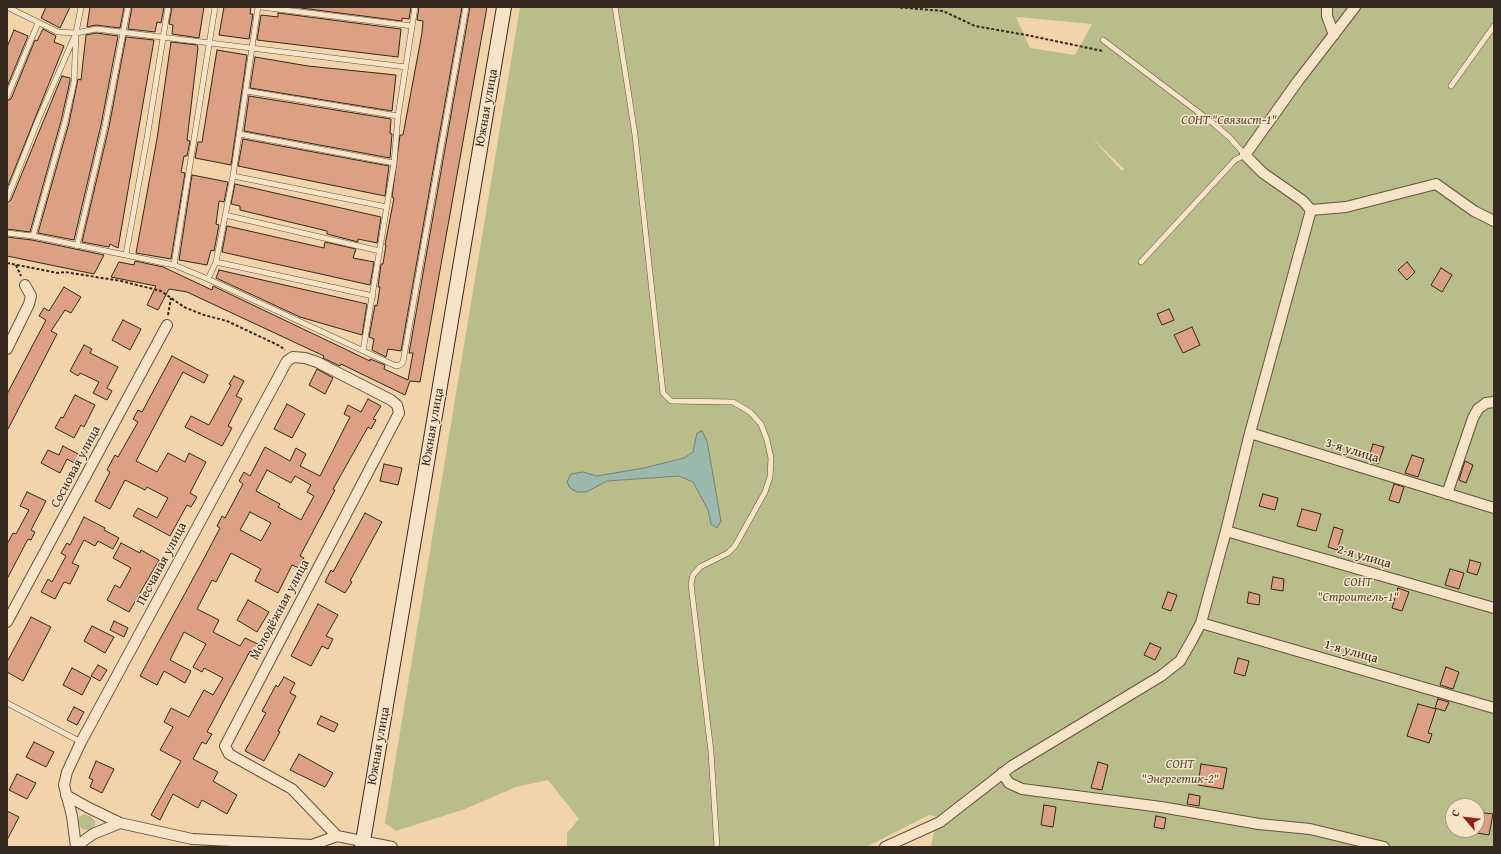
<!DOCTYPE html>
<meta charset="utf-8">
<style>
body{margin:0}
#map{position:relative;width:1501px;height:854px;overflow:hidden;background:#f2d4aa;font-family:"Gentium Book Plus",serif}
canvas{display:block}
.frame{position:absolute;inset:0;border:8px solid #33271e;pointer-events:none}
.north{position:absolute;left:1445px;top:798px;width:40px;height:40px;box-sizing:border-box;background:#f7e3c8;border:1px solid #a99884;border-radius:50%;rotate:298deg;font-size:11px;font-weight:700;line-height:16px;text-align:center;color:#33271e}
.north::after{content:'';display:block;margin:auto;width:14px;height:18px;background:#8f2418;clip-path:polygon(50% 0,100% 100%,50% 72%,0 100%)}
</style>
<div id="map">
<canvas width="1501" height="854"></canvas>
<div class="frame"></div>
<div class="north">С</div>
</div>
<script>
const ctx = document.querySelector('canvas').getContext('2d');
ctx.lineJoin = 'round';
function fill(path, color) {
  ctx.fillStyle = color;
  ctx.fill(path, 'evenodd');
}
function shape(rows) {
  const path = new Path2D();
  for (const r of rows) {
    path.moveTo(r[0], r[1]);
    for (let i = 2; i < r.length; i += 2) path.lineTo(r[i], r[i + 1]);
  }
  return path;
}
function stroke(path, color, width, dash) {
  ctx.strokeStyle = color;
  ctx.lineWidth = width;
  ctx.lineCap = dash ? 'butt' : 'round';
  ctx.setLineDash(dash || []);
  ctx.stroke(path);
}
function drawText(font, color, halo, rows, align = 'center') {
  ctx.font = font + ' "Gentium Book Plus",serif';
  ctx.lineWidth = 3;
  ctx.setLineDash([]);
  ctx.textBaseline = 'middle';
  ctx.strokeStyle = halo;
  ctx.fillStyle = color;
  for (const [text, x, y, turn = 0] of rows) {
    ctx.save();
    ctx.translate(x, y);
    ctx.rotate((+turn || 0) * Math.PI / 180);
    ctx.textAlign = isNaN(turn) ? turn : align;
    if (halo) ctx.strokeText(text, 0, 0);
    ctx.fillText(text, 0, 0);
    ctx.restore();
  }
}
fill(shape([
 [520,7,1494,7,1494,847,931,847,937,817,929,815,866,847,567,847,567,833,579,819,548,780,516,787,465,809,396,831,385,823],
 [1016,17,1017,17,1092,24,1075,55,1030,48],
 [1091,137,1124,169,1122,171],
 [702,431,707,441,721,521,711,524,708,510,693,482,679,476,607,481,586,492,567,482,571,474,583,472,597,476,644,468,684,458,693,452,697,433],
 [1453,806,1477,806,1477,830,1453,830],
 [84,814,90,816,95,821,95,826,91,831,82,829,78,823,79,817]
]), '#b8bd8a');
const water = shape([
 [702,431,707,441,721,521,717,528,711,524,708,510,693,482,679,476,607,481,586,492,577,492,570,488,567,482,571,474,583,472,597,476,644,468,684,458,693,452,697,433,702,431]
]);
fill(water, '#9bb8ac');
stroke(water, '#717e73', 1);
const building = shape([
 [46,7,70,7,60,28,41,18,46,7],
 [90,7,124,7,120,28,96,25,87,27,90,7],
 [132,7,164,7,161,23,157,22,155,32,128,29,132,7],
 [172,7,204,7,199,38,172,34,173,25,169,24,172,7],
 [224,7,251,7,250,14,253,14,249,39,219,35,224,7],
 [293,7,411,7,409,19,402,18,402,21,293,7],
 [419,7,462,7,401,351,388,349,386,357,372,350,374,339,369,337,375,305,377,306,380,287,378,287,381,264,383,264,386,245,385,245,394,198,392,197,400,135,403,135,422,33,423,21,417,20,419,7],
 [470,7,487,7,420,382,410,381,405,395,341,364,340,366,323,358,324,356,187,292,169,289,158,310,147,305,156,286,111,277,119,262,134,265,135,261,163,267,212,290,213,286,370,361,370,359,385,365,384,369,408,380,413,353,409,353,470,7],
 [278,13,401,29,398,57,257,40,261,15,278,17,278,13],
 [43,29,56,36,54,42,64,46,7,188,7,101,11,99,35,40,37,41,43,29],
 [14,30,28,36,7,87,7,47,14,30],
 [96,33,118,36,101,125,74,240,38,233,69,123,78,79,81,80,86,35,96,33],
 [126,37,154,40,118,248,110,244,109,247,82,242,109,127,126,37],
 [171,42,197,45,198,48,187,140,190,141,187,156,184,156,181,172,185,173,171,259,136,253,157,139,171,42],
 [217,50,247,55,231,165,195,158,198,142,202,142,217,50],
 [255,57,308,66,396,75,392,111,250,88,255,57],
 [62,76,70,78,70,81,61,121,30,232,7,229,7,203,11,200,62,76],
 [249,96,391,119,390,133,392,134,390,158,244,131,249,96],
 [243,139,389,166,385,196,238,166,243,139],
 [192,175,228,182,224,202,219,201,216,224,219,225,214,251,211,250,207,265,179,260,192,175],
 [235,184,381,217,377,243,358,239,358,242,327,234,327,231,240,210,240,206,231,204,235,184],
 [227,226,324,248,325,242,356,249,353,258,374,262,370,285,222,252,227,226],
 [7,237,32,240,104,255,94,274,7,256,7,237],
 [1407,262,1415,272,1407,280,1398,270,1407,262],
 [1441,268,1452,275,1442,292,1431,285,1441,268],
 [219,270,367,304,362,335,300,317,216,278,219,270],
 [64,287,81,297,71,313,65,310,51,331,57,334,7,431,7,394,46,320,39,316,44,308,49,311,64,287],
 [1169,309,1174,320,1162,325,1157,314,1169,309],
 [123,320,141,329,130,350,112,340,123,320],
 [1192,327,1200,345,1183,353,1174,335,1192,327],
 [84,345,92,349,90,353,118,367,107,388,112,391,107,400,93,393,99,382,80,373,78,376,70,371,84,345],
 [172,356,208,375,204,383,183,372,136,461,157,472,168,453,185,462,189,453,206,462,190,493,197,497,191,507,187,505,170,536,133,516,138,508,157,518,168,498,147,487,145,490,125,480,110,509,95,501,110,472,107,470,115,455,118,457,138,422,133,419,138,410,142,412,172,356],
 [317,369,333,378,325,394,309,385,317,369],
 [234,376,244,381,236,396,242,399,228,426,232,428,222,446,185,427,191,416,209,425,231,385,229,384,234,376],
 [75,395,95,405,84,427,81,425,74,438,55,428,61,417,63,418,75,395],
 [368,399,381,406,373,419,376,420,371,429,368,427,333,489,335,490,300,556,304,558,299,568,292,565,278,593,255,581,261,569,231,553,216,582,212,580,197,609,219,620,213,632,240,646,245,638,260,645,255,654,250,651,207,732,212,734,206,744,202,742,193,759,218,772,213,781,237,795,227,814,202,800,198,808,173,794,160,820,151,815,181,761,160,750,173,727,164,722,171,708,189,717,204,690,213,695,223,678,204,668,202,672,193,667,206,644,184,632,170,660,191,671,185,683,164,671,157,685,140,676,201,564,220,528,217,526,222,516,225,518,243,484,239,481,244,472,250,476,265,447,290,461,296,448,306,454,300,466,320,476,350,417,344,414,348,405,361,412,368,399],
 [267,470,291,483,295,476,311,485,307,492,314,496,301,520,278,507,280,504,256,491,267,470],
 [250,512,271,523,261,541,240,530,250,512],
 [287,404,305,414,292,438,274,429,287,404],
 [1373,444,1384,447,1378,464,1368,460,1373,444],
 [63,446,80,455,76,464,67,459,60,473,41,463,48,450,59,455,63,446],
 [1412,455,1424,459,1418,477,1405,473,1412,455],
 [1465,461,1473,465,1466,483,1459,480,1465,461],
 [384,464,402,468,398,485,380,481,384,464],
 [1394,484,1404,487,1399,503,1389,500,1394,484],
 [27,492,46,501,31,530,35,532,31,540,28,539,7,579,7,544,13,533,16,534,29,510,20,506,27,492],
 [1263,494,1278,498,1275,510,1259,506,1263,494],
 [1302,509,1321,514,1316,531,1297,526,1302,509],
 [365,513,382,522,350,581,352,582,345,593,325,582,331,570,333,572,365,513],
 [84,517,105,528,104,530,119,538,113,549,98,541,95,546,84,540,72,563,79,566,70,584,64,582,55,599,41,592,48,579,52,582,66,556,61,553,67,543,70,545,84,517],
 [1334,527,1343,530,1337,550,1328,547,1334,527],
 [121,543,140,553,141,550,159,560,129,612,107,600,115,585,120,588,131,568,113,558,121,543],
 [1470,560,1481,563,1477,575,1467,572,1470,560],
 [1450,569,1464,573,1459,589,1445,585,1450,569],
 [1273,577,1284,579,1283,591,1271,589,1273,577],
 [1398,588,1409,592,1402,611,1392,608,1398,588],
 [1168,592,1177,595,1171,611,1162,608,1168,592],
 [1249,592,1260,595,1259,605,1247,603,1249,592],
 [248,600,269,612,257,632,237,620,248,600],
 [318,604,338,615,326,636,333,639,328,649,322,646,311,666,291,656,318,604],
 [31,617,51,627,23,681,7,672,7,662,31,617],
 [114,621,128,628,124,637,110,630,114,621],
 [92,626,114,637,105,653,84,641,92,626],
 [1150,643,1161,648,1155,660,1144,655,1150,643],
 [1238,658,1249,661,1245,676,1234,673,1238,658],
 [98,665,107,670,100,681,91,676,98,665],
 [1446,667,1459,672,1453,689,1440,685,1446,667],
 [72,668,91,678,82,695,63,685,72,668],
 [284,677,295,683,290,693,296,696,278,731,280,732,264,761,245,751,266,713,262,711,276,685,278,687,284,677],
 [1438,699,1449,702,1445,711,1435,708,1438,699],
 [1418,704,1436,709,1428,733,1432,734,1429,743,1407,736,1418,704],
 [74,707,84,712,77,725,67,720,74,707],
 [321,716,338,724,334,732,317,724,321,716],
 [34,742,54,752,46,767,26,757,34,742],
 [299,754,333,773,325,787,290,770,299,754],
 [96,761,114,769,102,793,90,787,93,780,89,778,96,761],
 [1098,762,1108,765,1102,790,1091,788,1098,762],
 [1201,764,1227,768,1223,789,1198,785,1201,764],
 [17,774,36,783,27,799,9,790,17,774],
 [1189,794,1200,796,1199,806,1187,804,1189,794],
 [1044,805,1056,807,1053,827,1041,825,1044,805],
 [7,811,19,817,7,840,7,811],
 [1477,812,1493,814,1489,835,1477,833,1477,812],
 [1156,816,1166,818,1164,829,1154,827,1156,816]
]);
fill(building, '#dca182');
stroke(building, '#33271e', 1);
const service = shape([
 [7,7,58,32,76,33,96,29,406,67],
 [261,7,412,26],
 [615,7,635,135,663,393,671,401,733,402,750,412,761,424,767,440,771,458,770,477,765,492,735,546,728,553,700,567,693,575,691,584,711,752,717,847],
 [1103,40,1214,124,1230,138,1245,155,1235,160,1141,262],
 [1451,86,1494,26],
 [246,91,398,116],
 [7,97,38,23],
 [239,134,394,163],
 [233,176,387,207],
 [7,199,38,120,76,33,81,7],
 [225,215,380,251],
 [7,233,33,236,174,265,208,279,396,366,400,365,403,362,466,7],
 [33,236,65,122,74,82,76,33],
 [77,246,105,126,128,7],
 [126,254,147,138,168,7],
 [216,262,373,296],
 [174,265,215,7],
 [208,279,216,262,233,176,258,7],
 [363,351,394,163,398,116,415,7],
 [7,703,81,742]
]);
const minor = shape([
 [1327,7,1327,16,1334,35],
 [1311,210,1346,207,1436,184,1474,211,1494,221],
 [7,349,29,304,31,296,25,285],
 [1250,433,1494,508],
 [1447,494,1473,418,1478,409,1486,403,1494,402],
 [1226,531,1494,608],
 [7,622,167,325],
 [1201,623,1494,708],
 [1002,773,1009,783,1022,789,1161,807,1259,824,1310,829,1384,847],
 [66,795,87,807,120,823,192,839,312,845,337,836,392,847],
 [76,847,72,816,64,785,67,772,81,742,287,361,293,357,305,358,317,362,391,400,397,405,399,413,225,746,229,754,292,789,337,836],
 [79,847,82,842,93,834,120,823],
 [885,847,940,822,1012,766,1161,676,1180,661,1192,640,1201,623,1226,531,1250,433,1311,210,1303,201,1263,173,1245,155,1298,81,1355,7]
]);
const secondary = shape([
 [362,847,504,7]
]);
stroke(service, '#635241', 6);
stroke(minor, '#635241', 12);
stroke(secondary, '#33271e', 16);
stroke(shape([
 [895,7,943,11,975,26,1026,35,1103,51,1103,50],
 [7,263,58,273,65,272,121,281,161,291,184,307,204,315,227,321,280,346,285,350],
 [16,265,21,276],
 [168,315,171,298]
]), '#33271e', 2, [3, 2]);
stroke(service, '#f7e3c8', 5);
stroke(minor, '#f7e3c8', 10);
stroke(secondary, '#f7e3c8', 14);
drawText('13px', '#33271e', '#f7e3c8', [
 ["Южная улица",487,108,-80],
 ["Южная улица",433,427,-80],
 ["3-я улица",1352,451,17],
 ["Сосновая улица",76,467,-62],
 ["2-я улица",1364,557,16],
 ["Песчаная улица",162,564,-62],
 ["Молодёжная улица",280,610,-62],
 ["1-я улица",1351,652,16],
 ["Южная улица",379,746,-80]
]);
drawText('italic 13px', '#544c39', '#f7e3c8', [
 ["СОНТ \"Связист-1\"",1229,121],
 ["СОНТ",1358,583],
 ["\"Строитель-1\"",1358,598],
 ["СОНТ",1180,765],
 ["\"Энергетик-2\"",1180,780]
]);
</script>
